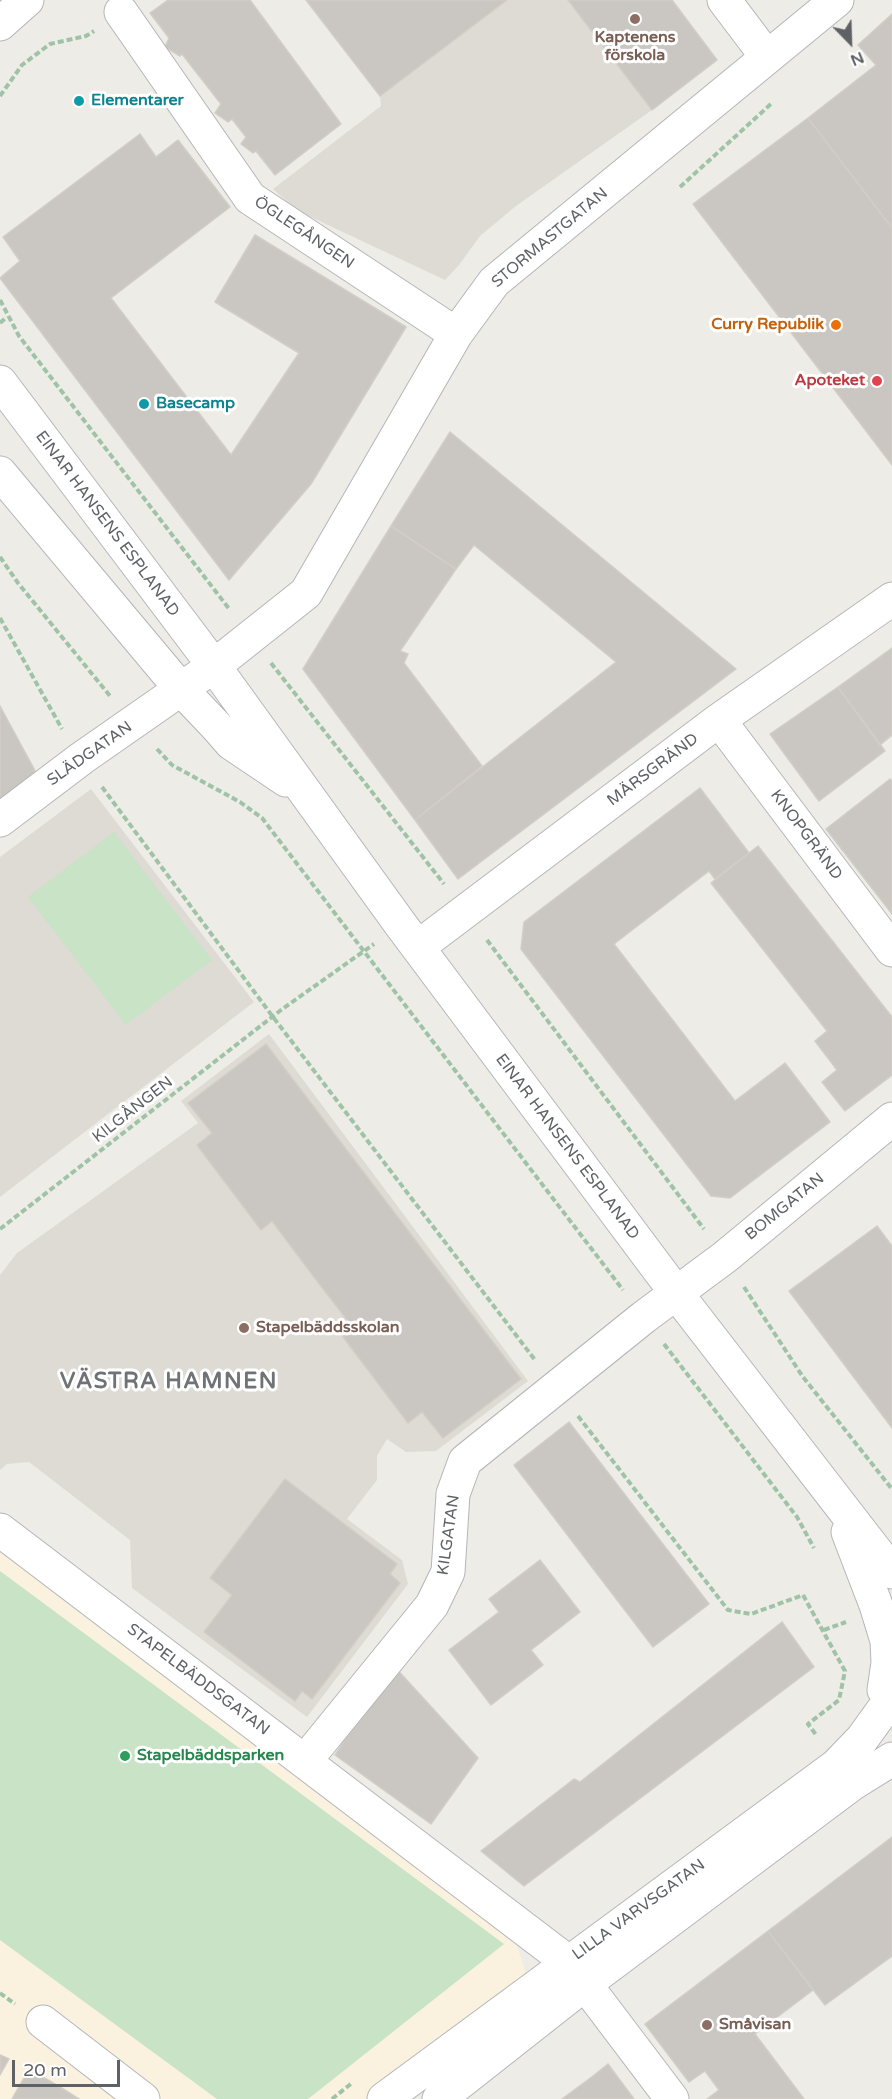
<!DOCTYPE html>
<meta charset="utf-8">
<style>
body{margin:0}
#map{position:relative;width:892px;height:2099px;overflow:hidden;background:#eeece6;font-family:"Varela Round",sans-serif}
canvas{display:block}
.north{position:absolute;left:820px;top:12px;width:60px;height:60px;-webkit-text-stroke:4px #fff;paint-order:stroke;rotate:157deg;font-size:16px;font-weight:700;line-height:24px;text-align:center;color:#5e6165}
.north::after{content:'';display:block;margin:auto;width:21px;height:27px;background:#5e6165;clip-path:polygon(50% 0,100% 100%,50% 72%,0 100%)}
.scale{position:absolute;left:12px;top:2060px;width:108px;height:27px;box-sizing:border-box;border:3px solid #5e6165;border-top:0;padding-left:8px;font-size:18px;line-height:21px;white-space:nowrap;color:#5e6165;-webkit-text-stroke:4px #fff;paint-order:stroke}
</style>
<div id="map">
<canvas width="892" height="2099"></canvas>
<div class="north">N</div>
<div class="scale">20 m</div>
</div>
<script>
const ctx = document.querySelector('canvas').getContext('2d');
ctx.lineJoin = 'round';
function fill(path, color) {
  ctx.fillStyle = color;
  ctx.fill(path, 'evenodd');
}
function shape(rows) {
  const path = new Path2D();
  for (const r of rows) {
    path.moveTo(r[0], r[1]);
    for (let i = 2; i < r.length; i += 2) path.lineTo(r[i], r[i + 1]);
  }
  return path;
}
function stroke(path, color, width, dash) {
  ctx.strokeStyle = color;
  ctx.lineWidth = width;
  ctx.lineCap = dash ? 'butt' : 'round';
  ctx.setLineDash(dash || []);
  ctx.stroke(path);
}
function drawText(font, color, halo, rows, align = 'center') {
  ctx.font = font + ' "Varela Round",sans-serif';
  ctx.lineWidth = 6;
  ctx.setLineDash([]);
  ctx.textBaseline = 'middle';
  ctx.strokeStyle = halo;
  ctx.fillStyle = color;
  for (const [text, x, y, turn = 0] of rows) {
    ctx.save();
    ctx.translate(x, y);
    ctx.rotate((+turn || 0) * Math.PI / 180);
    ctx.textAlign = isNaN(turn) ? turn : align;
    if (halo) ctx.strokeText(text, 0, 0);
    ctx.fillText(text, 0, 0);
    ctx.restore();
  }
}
fill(shape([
 [0,1551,512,1930,527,1977,367,2099,0,2099]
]), '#faf2df');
fill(shape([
 [507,0,568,0,652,110,516,206,480,236,459,265,445,280,296,210,273,189,381,106,380,96],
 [91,789,254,1002,0,1197,0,857],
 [269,1034,528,1381,436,1451,406,1452,387,1439,377,1456,377,1480,347,1519,402,1560,408,1584,307,1717,132,1588,130,1540,29,1462,7,1464,0,1470,0,1275,17,1253,198,1123,181,1101]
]), '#dedbd4');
fill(shape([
 [114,832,212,960,126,1025,28,897],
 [0,1571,504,1944,308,2099,217,2099,0,1940]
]), '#c8e3c6');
const building = shape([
 [168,0,250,0,341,124,275,175,256,151,253,153,241,144,246,137,232,119,228,122,215,113,221,104,182,54,180,56,165,47,169,38,150,13,168,0],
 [306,0,507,0,380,96,306,0],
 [568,0,672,0,717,60,652,110,568,0],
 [892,14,892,228,808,118,876,65,858,45,892,14],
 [808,118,892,228,892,465,693,204,808,118],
 [140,134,156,157,178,140,230,207,111,298,231,455,299,353,215,302,255,235,406,327,311,484,229,580,0,278,20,261,3,237,140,134],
 [450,432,736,669,458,879,415,820,616,662,474,545,456,569,391,526,450,432],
 [391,526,456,569,400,651,408,654,404,663,482,766,415,820,303,669,391,526],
 [892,648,892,735,880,745,838,687,892,648],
 [838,687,885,751,819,801,770,734,838,687],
 [0,706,39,778,0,807,0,706],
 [890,779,892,781,892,914,826,829,890,779],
 [700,788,749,853,715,879,709,871,614,944,735,1101,785,1063,830,1122,730,1198,711,1196,521,949,524,922,700,788],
 [758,846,892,1017,892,1075,845,1111,822,1082,837,1070,815,1041,827,1031,711,883,758,846],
 [266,1044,521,1379,443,1438,422,1412,408,1423,343,1337,354,1329,314,1277,272,1221,261,1230,197,1145,212,1133,188,1103,266,1044],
 [877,1226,892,1246,892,1428,789,1291,877,1226],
 [569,1422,709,1604,653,1647,514,1465,569,1422],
 [285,1479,397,1564,390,1574,400,1583,312,1699,302,1691,295,1701,204,1632,232,1595,210,1578,285,1479],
 [540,1560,580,1612,531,1650,543,1665,491,1705,449,1650,499,1612,489,1599,540,1560],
 [782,1622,814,1667,524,1886,481,1851,574,1779,580,1782,782,1622],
 [393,1665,478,1758,431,1824,335,1755,393,1665],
 [892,1837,892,1956,825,2005,768,1931,892,1837],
 [768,1931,813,1990,755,2034,804,2099,707,2099,719,2090,705,2071,689,2082,645,2024,768,1931],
 [0,2055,9,2059,0,2075,0,2055],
 [608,2064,634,2099,562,2099,593,2076,608,2064],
 [29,2069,60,2087,79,2099,12,2099,29,2069]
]);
fill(building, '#cac7c3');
stroke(building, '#d2cdc5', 1.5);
const street = shape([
 [724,0,767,57],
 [121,12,250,198,456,334],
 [0,382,214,666,401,925,677,1294,892,1572],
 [0,473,180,688,218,728,231,743,286,780],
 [719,720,892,950],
 [0,820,82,758,214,666,306,593,456,334,494,282,837,0],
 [418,947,719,720,892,599],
 [0,1530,568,1962],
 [848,1532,876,1605,887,1641,888,1663,884,1690],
 [305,1761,432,1605,448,1572,453,1494,465,1461,644,1317,725,1257,892,1119],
 [585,1984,672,2099],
 [43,2022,143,2099],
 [384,2099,837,1765,862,1739,883,1710],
 [439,2099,585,1984,852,1784,892,1759]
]);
const secondary = shape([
 [0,24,27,0]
]);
stroke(street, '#b3b6b9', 35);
stroke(secondary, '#b2b5b9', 35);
stroke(shape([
 [0,96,22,65,50,44,86,36,94,31],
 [680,187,772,103],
 [0,300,19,336,230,610],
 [0,323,7,317],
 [0,557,18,583,110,696],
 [0,618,62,729],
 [271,663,444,884],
 [157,749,172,765,240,802,262,818,623,1290],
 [102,787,273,1017,535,1360],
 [487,940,704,1229],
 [0,1229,281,1010,374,944],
 [744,1287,803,1377,892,1489],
 [664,1344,797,1517,814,1548],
 [578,1416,728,1610,751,1614,803,1595,845,1671,839,1700,808,1724,817,1736],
 [824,1630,846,1622],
 [0,1993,15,2004],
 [332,2099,352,2083]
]), '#9fc3a7', 4, [6, 3]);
stroke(street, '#fff', 33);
stroke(secondary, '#fff', 33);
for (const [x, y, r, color] of [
 [635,19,6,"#8d6e63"],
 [79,101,6,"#0f9aa8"],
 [836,325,6,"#e8710a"],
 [877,381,6,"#e0444e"],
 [144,404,6,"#0f9aa8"],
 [244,1328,6,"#8d6e63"],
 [125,1756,6,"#2e9e5b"],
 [707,2025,6,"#8d6e63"]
]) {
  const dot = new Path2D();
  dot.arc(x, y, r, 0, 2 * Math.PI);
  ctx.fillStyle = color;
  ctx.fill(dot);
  stroke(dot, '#fff', 2);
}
drawText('bold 16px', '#785e54', '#fff', [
 ["Kaptenens",635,38,"center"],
 ["förskola",635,56,"center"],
 ["Stapelbäddsskolan",256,1328],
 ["Småvisan",719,2025]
], 'left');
drawText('bold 16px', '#0d838f', '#fff', [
 ["Elementarer",91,101],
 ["Basecamp",156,404]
], 'left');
drawText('16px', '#5e6165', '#fff', [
 ["ÖGLEGÅNGEN",304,233,34],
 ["STORMASTGATAN",550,238,-40],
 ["EINAR HANSENS ESPLANAD",107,524,53],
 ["SLÄDGATAN",90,754,-35],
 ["MÄRSGRÄND",653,770,-37],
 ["KNOPGRÄND",806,835,53],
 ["KILGÅNGEN",133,1110,-38],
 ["EINAR HANSENS ESPLANAD",567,1147,53],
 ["BOMGATAN",785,1207,-39],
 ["KILGATAN",449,1535,-82],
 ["STAPELBÄDDSGATAN",198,1680,37],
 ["LILLA VARVSGATAN",639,1910,-36]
]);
drawText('bold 16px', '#c56008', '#fff', [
 ["Curry Republik",824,325]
], 'right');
drawText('bold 16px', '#be3a42', '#fff', [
 ["Apoteket",865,381]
], 'right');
drawText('bold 16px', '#27864d', '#fff', [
 ["Stapelbäddsparken",137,1756]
], 'left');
ctx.letterSpacing = '1.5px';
drawText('bold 22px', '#6f7376', '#fff', [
 ["VÄSTRA HAMNEN",169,1382]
]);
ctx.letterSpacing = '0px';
</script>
